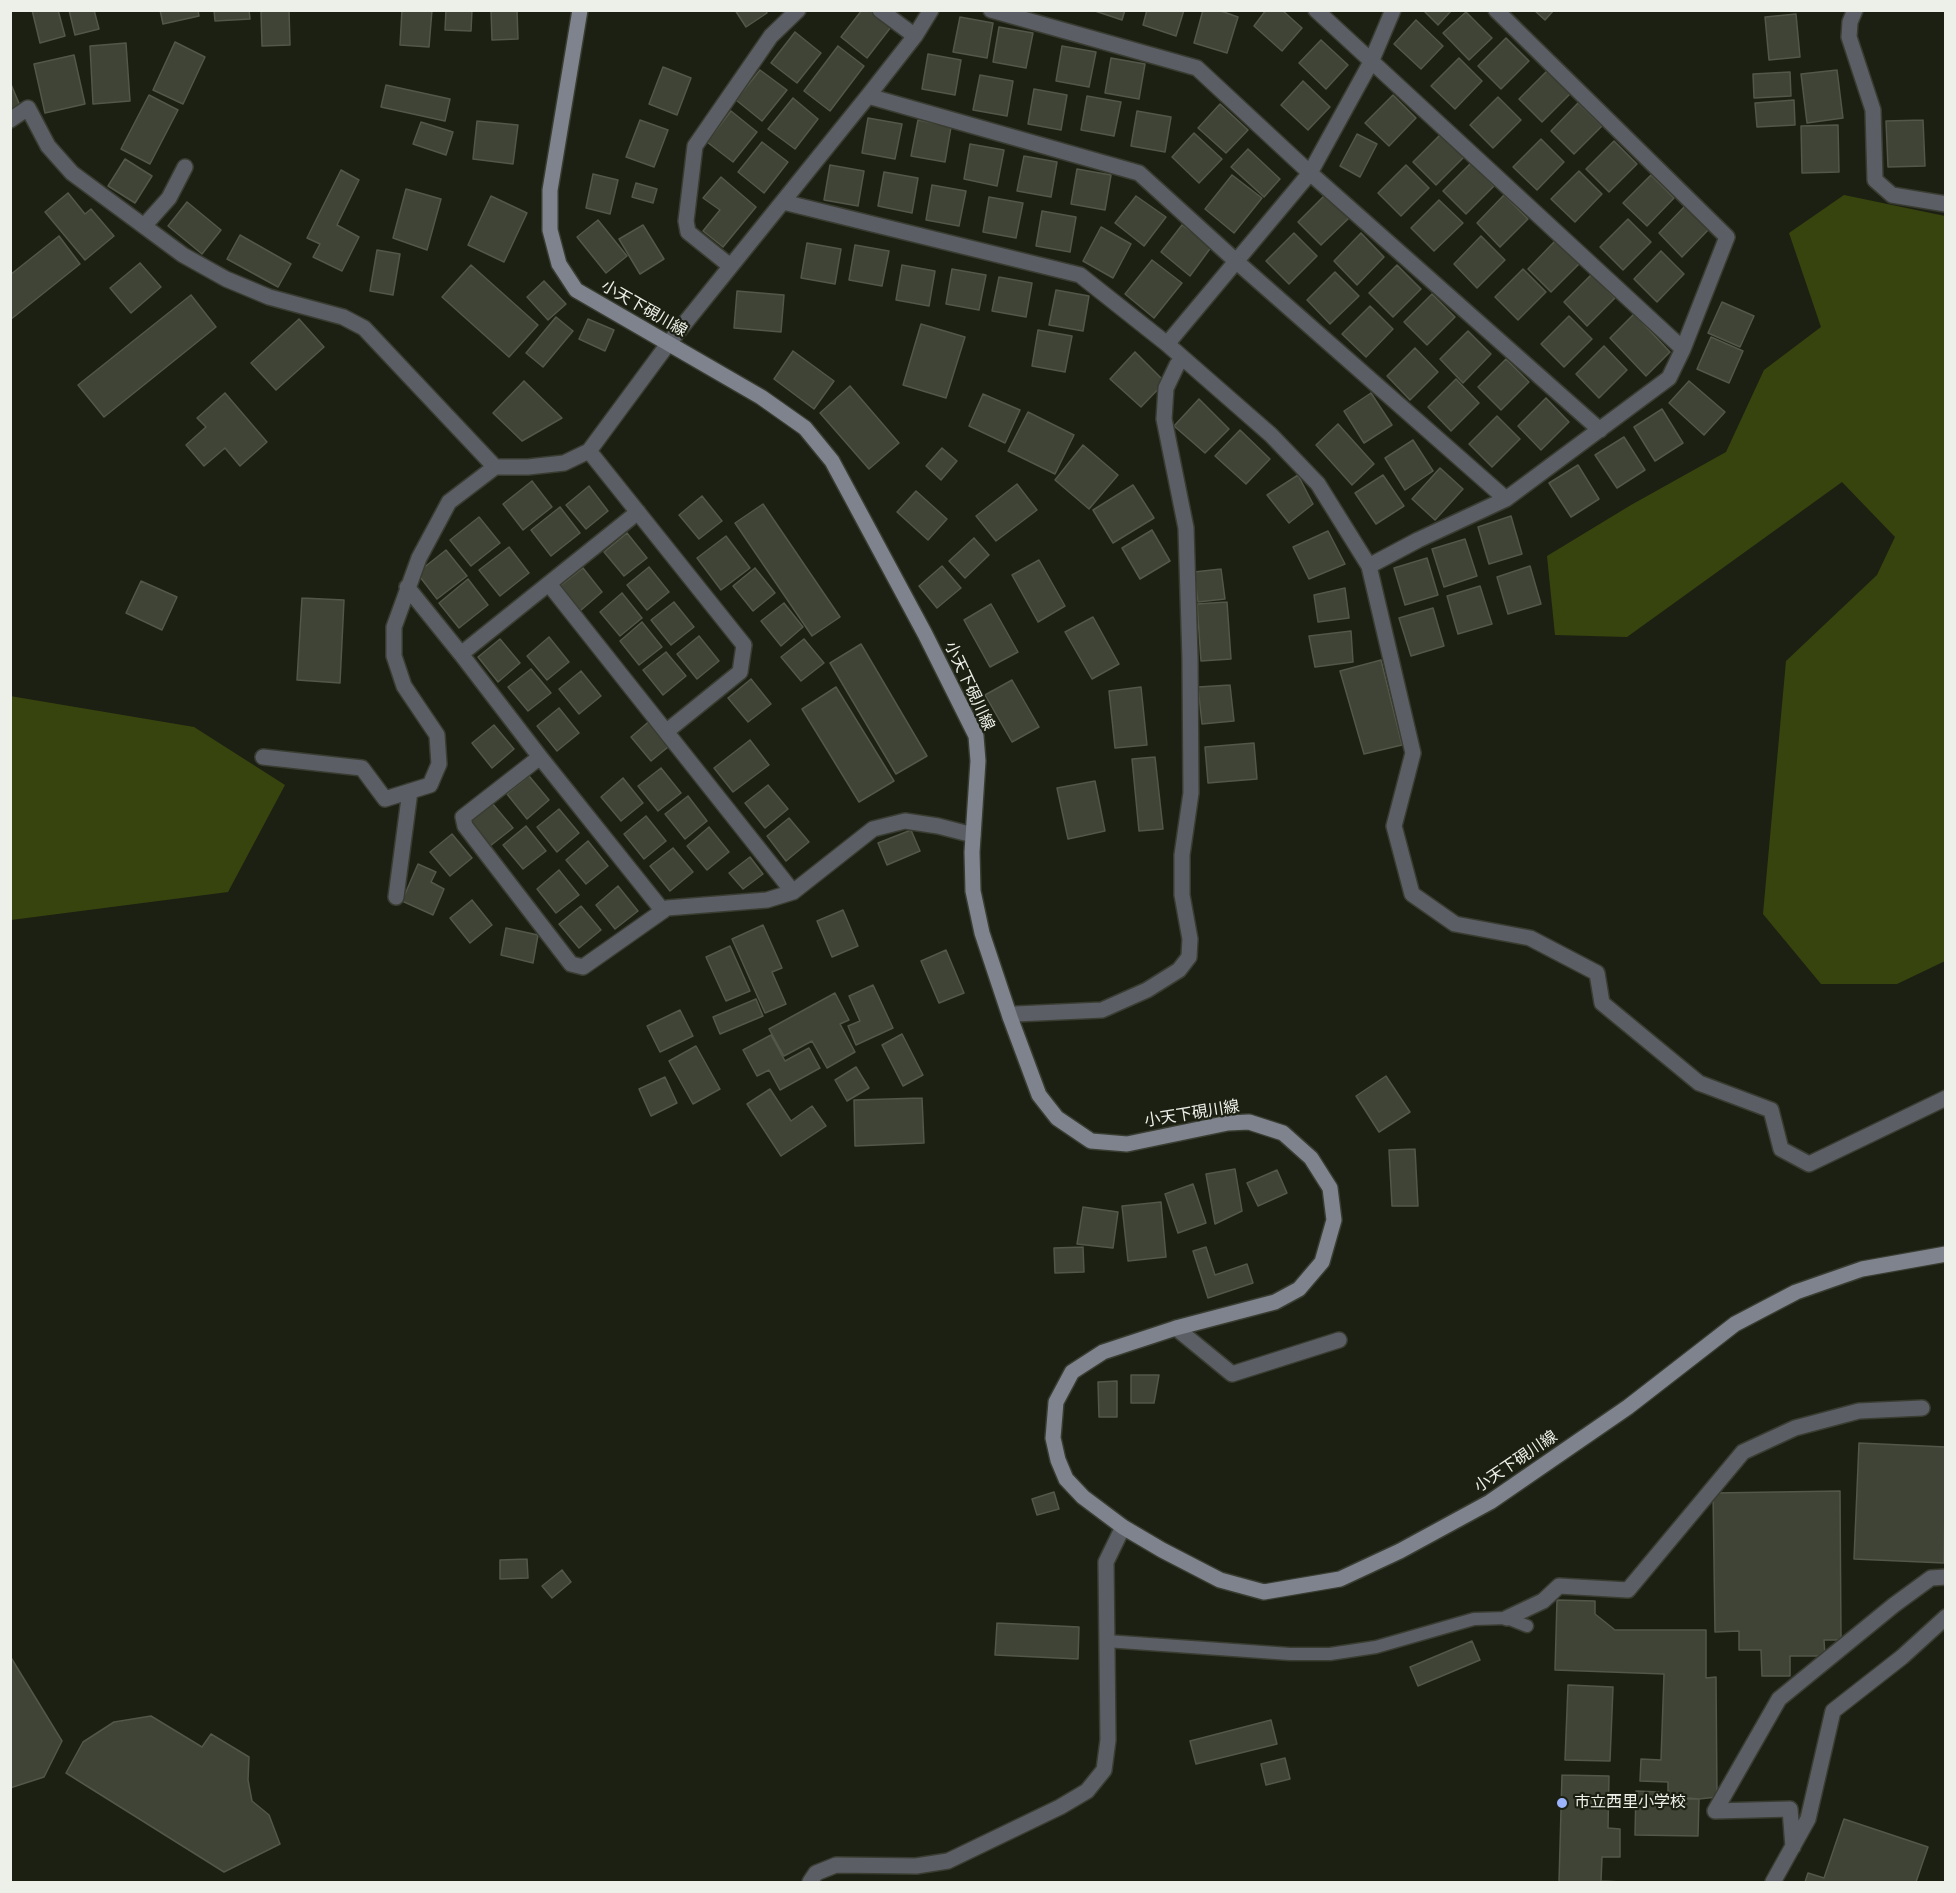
<!DOCTYPE html>
<meta charset="utf-8">
<style>
body{margin:0}
#map{position:relative;width:1956px;height:1893px;overflow:hidden;background:#1c2013;font-family:"Fira Sans",sans-serif}
canvas{display:block}
.frame{position:absolute;inset:0;border:12px solid #edf0e8;pointer-events:none}
</style>
<div id="map">
<canvas width="1956" height="1893"></canvas>
<div class="frame"></div>
</div>
<script>
const ctx = document.querySelector('canvas').getContext('2d');
ctx.lineJoin = 'round';
function fill(path, color) {
  ctx.fillStyle = color;
  ctx.fill(path, 'evenodd');
}
function shape(rows) {
  const path = new Path2D();
  for (const r of rows) {
    path.moveTo(r[0], r[1]);
    for (let i = 2; i < r.length; i += 2) path.lineTo(r[i], r[i + 1]);
  }
  return path;
}
function stroke(path, color, width, dash) {
  ctx.strokeStyle = color;
  ctx.lineWidth = width;
  ctx.lineCap = dash ? 'butt' : 'round';
  ctx.setLineDash(dash || []);
  ctx.stroke(path);
}
function drawText(font, color, halo, rows, align = 'center') {
  ctx.font = font + ' "Fira Sans","Noto Sans JP",sans-serif';
  ctx.lineWidth = 4.5;
  ctx.setLineDash([]);
  ctx.textBaseline = 'middle';
  ctx.strokeStyle = halo;
  ctx.fillStyle = color;
  for (const [text, x, y, turn = 0] of rows) {
    ctx.save();
    ctx.translate(x, y);
    ctx.rotate((+turn || 0) * Math.PI / 180);
    ctx.textAlign = isNaN(turn) ? turn : align;
    if (halo) ctx.strokeText(text, 0, 0);
    ctx.fillText(text, 0, 0);
    ctx.restore();
  }
}
fill(shape([
 [1844,195,1945,216,1945,961,1897,984,1821,984,1763,914,1786,661,1877,575,1895,537,1842,482,1627,637,1555,635,1547,556,1631,505,1726,452,1764,370,1821,327,1789,233],
 [10,696,194,727,285,785,228,892,11,920]
]), '#38440d');
const building = shape([
 [32,10,58,10,65,36,40,43,32,10],
 [69,10,94,10,99,29,75,35,69,10],
 [160,10,198,10,199,16,163,24,160,10],
 [214,10,249,10,250,19,215,21,214,10],
 [289,10,290,45,262,46,261,11,289,10],
 [402,10,432,10,429,47,400,45,402,10],
 [446,10,472,10,471,31,445,30,446,10],
 [491,10,517,10,518,39,492,40,491,10],
 [735,10,766,10,767,13,746,27,735,10],
 [862,10,870,10,891,27,867,58,841,37,862,10],
 [1092,10,1125,10,1122,20,1092,10],
 [1147,10,1184,10,1176,36,1143,25,1147,10],
 [1203,10,1218,10,1238,17,1227,53,1194,43,1203,10],
 [1266,10,1282,10,1302,28,1282,51,1254,26,1266,10],
 [1423,10,1452,10,1438,25,1423,10],
 [1534,10,1554,10,1545,20,1534,10],
 [1466,12,1492,38,1469,60,1443,33,1466,12],
 [1796,14,1800,57,1769,60,1765,17,1796,14],
 [960,17,993,23,987,58,953,52,960,17],
 [1416,20,1443,46,1421,69,1394,44,1416,20],
 [999,27,1033,33,1026,68,993,62,999,27],
 [795,32,821,53,797,83,771,63,795,32],
 [1506,38,1529,61,1501,89,1478,66,1506,38],
 [1321,40,1348,65,1326,89,1299,63,1321,40],
 [175,42,205,57,183,104,153,90,175,42],
 [126,43,130,101,93,104,90,46,126,43],
 [838,46,864,66,830,111,804,91,838,46],
 [1062,46,1096,52,1089,87,1056,81,1062,46],
 [928,54,961,60,955,95,922,89,928,54],
 [74,55,85,104,45,113,34,64,74,55],
 [1111,58,1145,64,1139,99,1105,93,1111,58],
 [1459,58,1482,81,1455,109,1431,86,1459,58],
 [663,67,691,78,677,115,649,104,663,67],
 [760,70,787,90,762,121,736,100,760,70],
 [1837,70,1843,118,1807,123,1801,74,1837,70],
 [1547,71,1570,94,1542,122,1519,99,1547,71],
 [1790,72,1791,96,1754,98,1753,74,1790,72],
 [980,75,1013,81,1007,116,973,110,980,75],
 [1303,81,1330,107,1308,130,1281,105,1303,81],
 [10,82,21,108,10,112,10,82],
 [386,85,450,99,445,121,381,107,386,85],
 [1034,89,1067,95,1061,130,1028,124,1034,89],
 [149,95,178,110,150,164,121,149,149,95],
 [1393,95,1416,118,1389,146,1365,123,1393,95],
 [1087,96,1121,102,1114,136,1081,130,1087,96],
 [1498,97,1521,120,1493,148,1470,125,1498,97],
 [793,98,818,119,795,149,768,129,793,98],
 [1794,100,1795,125,1757,127,1755,103,1794,100],
 [1578,103,1602,126,1574,154,1551,131,1578,103],
 [1220,104,1248,130,1226,153,1198,128,1220,104],
 [731,111,757,132,733,162,707,142,731,111],
 [1137,111,1171,117,1165,152,1131,146,1137,111],
 [868,118,902,124,895,159,862,153,868,118],
 [640,120,668,130,654,167,626,157,640,120],
 [918,120,951,127,945,162,911,156,918,120],
 [1923,120,1925,166,1888,167,1886,121,1923,120],
 [477,121,518,125,513,164,473,159,477,121],
 [421,122,453,132,446,155,413,144,421,122],
 [1838,125,1839,172,1802,173,1801,126,1838,125],
 [1194,133,1222,159,1199,183,1172,157,1194,133],
 [1357,134,1377,144,1360,177,1340,166,1357,134],
 [1441,134,1464,157,1436,185,1413,162,1441,134],
 [1541,139,1564,162,1537,190,1513,167,1541,139],
 [1614,141,1637,164,1609,192,1586,169,1614,141],
 [762,142,788,162,764,193,738,172,762,142],
 [970,144,1004,150,997,186,964,179,970,144],
 [1248,149,1280,179,1264,197,1231,167,1248,149],
 [1024,156,1057,162,1051,197,1017,191,1024,156],
 [125,159,152,176,135,203,108,186,125,159],
 [1471,163,1494,186,1466,214,1443,191,1471,163],
 [830,165,864,171,858,206,824,200,830,165],
 [1406,165,1429,188,1401,216,1378,193,1406,165],
 [1077,169,1111,175,1105,210,1071,204,1077,169],
 [341,170,359,180,337,225,359,237,342,271,313,257,320,244,307,238,341,170],
 [1579,171,1602,194,1575,222,1551,199,1579,171],
 [884,172,918,178,912,213,878,206,884,172],
 [593,174,618,180,610,214,586,208,593,174],
 [1232,175,1262,198,1234,233,1205,209,1232,175],
 [1651,175,1674,198,1647,226,1623,203,1651,175],
 [721,177,756,207,723,247,703,231,720,210,703,198,721,177],
 [636,183,657,189,653,203,632,197,636,183],
 [932,185,966,191,959,226,926,220,932,185],
 [406,189,441,199,427,250,393,238,406,189],
 [68,193,85,214,91,209,114,236,85,260,45,212,68,193],
 [1326,194,1349,218,1321,245,1298,222,1326,194],
 [1504,195,1528,219,1500,247,1477,223,1504,195],
 [491,196,527,213,504,262,468,245,491,196],
 [1136,196,1166,217,1144,246,1115,223,1136,196],
 [989,197,1023,203,1016,238,983,232,989,197],
 [1439,200,1463,223,1434,251,1411,228,1439,200],
 [187,202,221,230,202,254,168,226,187,202],
 [1686,205,1710,228,1682,257,1659,233,1686,205],
 [1042,211,1076,217,1070,252,1036,246,1042,211],
 [1628,219,1651,242,1623,270,1600,247,1628,219],
 [598,220,627,256,606,273,577,237,598,220],
 [643,225,664,259,640,274,619,239,643,225],
 [1182,225,1212,246,1190,276,1161,252,1182,225],
 [1101,227,1131,244,1113,278,1083,261,1101,227],
 [1294,233,1317,256,1289,284,1266,261,1294,233],
 [1361,233,1384,257,1357,285,1334,261,1361,233],
 [240,235,291,264,278,287,227,259,240,235],
 [59,236,80,264,10,320,10,275,59,236],
 [1481,236,1505,260,1477,288,1454,264,1481,236],
 [1555,241,1579,264,1551,292,1528,269,1555,241],
 [807,243,841,249,835,284,801,278,807,243],
 [855,245,889,251,882,286,849,280,855,245],
 [377,250,400,254,393,295,370,291,377,250],
 [1661,251,1684,274,1657,302,1634,279,1661,251],
 [1152,260,1182,283,1154,318,1125,294,1152,260],
 [140,263,161,287,131,313,110,288,140,263],
 [471,265,538,325,509,357,442,297,471,265],
 [902,265,935,271,929,306,896,300,902,265],
 [1397,265,1421,289,1393,317,1369,293,1397,265],
 [952,269,986,275,979,310,946,304,952,269],
 [1523,269,1546,292,1518,320,1495,297,1523,269],
 [1335,272,1359,296,1330,324,1307,300,1335,272],
 [1592,274,1615,298,1587,326,1564,302,1592,274],
 [999,277,1032,283,1026,317,992,311,999,277],
 [544,281,566,304,548,320,527,297,544,281],
 [1056,290,1089,296,1083,331,1049,325,1056,290],
 [737,291,784,295,781,332,734,328,737,291],
 [1432,294,1455,317,1427,345,1404,322,1432,294],
 [191,295,216,327,104,417,78,385,191,295],
 [1722,302,1754,316,1740,347,1708,333,1722,302],
 [1370,306,1393,329,1366,357,1342,334,1370,306],
 [1634,314,1670,352,1646,376,1610,338,1634,314],
 [1569,316,1592,339,1564,367,1541,344,1569,316],
 [556,317,573,331,543,367,526,353,556,317],
 [299,319,324,347,276,390,251,363,299,319],
 [588,319,614,330,605,351,579,339,588,319],
 [921,324,965,337,946,398,903,385,921,324],
 [1038,330,1072,336,1065,372,1032,366,1038,330],
 [1468,331,1491,354,1463,383,1440,359,1468,331],
 [1711,337,1743,351,1729,383,1697,369,1711,337],
 [1604,346,1627,370,1599,398,1576,374,1604,346],
 [1415,348,1438,372,1410,400,1387,376,1415,348],
 [793,351,834,381,814,409,774,379,793,351],
 [1135,352,1165,382,1141,407,1110,379,1135,352],
 [1506,359,1529,382,1501,410,1478,387,1506,359],
 [1456,379,1479,403,1451,431,1428,407,1456,379],
 [524,381,562,418,522,441,493,413,524,381],
 [1689,381,1725,412,1704,435,1669,403,1689,381],
 [850,386,899,443,869,469,820,413,850,386],
 [225,393,267,442,240,466,225,448,204,466,186,445,206,427,197,418,225,393],
 [1371,393,1392,425,1364,443,1344,411,1371,393],
 [983,394,1020,410,1005,443,969,426,983,394],
 [1546,398,1569,422,1541,450,1518,426,1546,398],
 [1199,399,1229,429,1205,453,1174,426,1199,399],
 [1662,409,1683,443,1655,461,1634,427,1662,409],
 [1028,412,1074,435,1055,474,1008,451,1028,412],
 [1497,416,1520,439,1492,467,1469,444,1497,416],
 [1338,424,1374,464,1352,485,1316,445,1338,424],
 [1240,430,1270,459,1246,484,1215,456,1240,430],
 [1624,437,1645,470,1617,488,1595,455,1624,437],
 [1413,440,1433,471,1405,490,1385,458,1413,440],
 [1083,445,1118,475,1089,509,1055,480,1083,445],
 [942,448,957,461,941,480,926,466,942,448],
 [1578,465,1599,499,1571,517,1549,483,1578,465],
 [1440,468,1463,489,1435,520,1412,499,1440,468],
 [1298,475,1313,504,1289,523,1267,495,1298,475],
 [1383,475,1404,506,1376,524,1355,493,1383,475],
 [532,481,552,507,523,530,503,504,532,481],
 [1017,484,1037,510,996,541,976,516,1017,484],
 [1133,485,1154,518,1113,543,1093,510,1133,485],
 [589,486,608,511,586,529,566,505,589,486],
 [916,491,947,519,928,540,897,512,916,491],
 [702,496,722,521,699,539,679,515,702,496],
 [763,504,840,617,812,636,735,523,763,504],
 [560,507,580,533,551,556,531,530,560,507],
 [1511,516,1522,554,1489,564,1478,527,1511,516],
 [479,517,500,543,471,566,450,540,479,517],
 [1152,530,1170,561,1140,579,1122,548,1152,530],
 [1328,531,1345,564,1309,579,1293,547,1328,531],
 [627,533,647,558,624,576,604,552,627,533],
 [726,536,750,568,721,590,697,558,726,536],
 [974,538,989,555,965,578,949,561,974,538],
 [1465,539,1477,576,1444,587,1432,549,1465,539],
 [509,547,529,573,500,596,479,570,509,547],
 [446,550,467,576,437,599,417,573,446,550],
 [1427,558,1438,595,1405,605,1394,568,1427,558],
 [1039,560,1065,606,1038,622,1012,575,1039,560],
 [942,566,961,588,937,608,919,586,942,566],
 [1530,566,1541,604,1508,614,1497,577,1530,566],
 [649,567,669,592,647,610,627,585,649,567],
 [583,568,602,592,580,611,560,586,583,568],
 [755,568,775,593,753,611,733,586,755,568],
 [1221,569,1225,599,1198,602,1194,572,1221,569],
 [468,579,488,605,459,628,439,603,468,579],
 [141,581,177,597,162,630,126,613,141,581],
 [1480,586,1492,624,1458,634,1447,596,1480,586],
 [1345,588,1349,618,1318,622,1314,595,1345,588],
 [622,593,642,618,620,636,600,612,622,593],
 [302,598,344,600,340,683,297,680,302,598],
 [674,602,694,627,671,645,651,620,674,602],
 [1227,602,1231,659,1201,661,1197,604,1227,602],
 [784,603,803,627,781,646,761,621,784,603],
 [991,604,1018,652,990,667,964,620,991,604],
 [1433,608,1444,646,1411,656,1399,618,1433,608],
 [1093,617,1119,664,1092,679,1065,632,1093,617],
 [642,622,662,647,639,665,620,641,642,622],
 [1351,631,1353,662,1315,667,1309,636,1351,631],
 [699,636,719,661,697,679,677,654,699,636],
 [549,637,569,662,547,680,527,656,549,637],
 [500,639,520,663,498,682,478,657,500,639],
 [804,639,824,663,801,681,781,657,804,639],
 [861,644,927,756,896,774,830,663,861,644],
 [666,652,686,676,663,695,643,670,666,652],
 [1381,660,1402,745,1364,754,1340,671,1381,660],
 [531,669,551,693,528,711,508,687,531,669],
 [581,671,601,696,579,714,559,689,581,671],
 [751,679,771,704,748,722,728,698,751,679],
 [1012,680,1039,727,1012,742,985,695,1012,680],
 [1230,685,1234,721,1202,724,1198,687,1230,685],
 [836,687,894,781,859,802,802,709,836,687],
 [1141,687,1147,745,1115,748,1109,691,1141,687],
 [559,708,579,733,557,751,537,726,559,708],
 [653,718,673,743,651,761,631,737,653,718],
 [494,725,514,749,492,768,472,743,494,725],
 [750,740,769,765,733,792,714,768,750,740],
 [1254,743,1257,779,1208,783,1205,747,1254,743],
 [1155,757,1163,829,1139,831,1132,759,1155,757],
 [661,768,681,793,658,811,638,786,661,768],
 [529,776,549,800,527,819,507,794,529,776],
 [623,778,643,803,621,821,601,797,623,778],
 [1095,781,1105,831,1068,839,1057,788,1095,781],
 [768,785,788,809,765,828,745,803,768,785],
 [688,796,707,821,685,839,665,814,688,796],
 [492,803,513,828,490,846,470,821,492,803],
 [559,809,579,833,557,852,537,827,559,809],
 [646,816,666,841,644,859,624,834,646,816],
 [789,818,809,842,786,861,767,836,789,818],
 [526,826,546,851,523,869,503,845,526,826],
 [709,827,729,852,707,870,687,846,709,827],
 [911,830,920,851,887,865,878,843,911,830],
 [452,834,472,858,450,876,430,852,452,834],
 [588,841,608,866,586,884,566,860,588,841],
 [673,848,693,872,670,891,650,866,673,848],
 [750,857,763,874,743,889,729,873,750,857],
 [418,864,436,872,431,882,444,889,433,915,402,901,418,864],
 [559,870,579,895,556,913,537,889,559,870],
 [618,886,638,911,615,929,596,905,618,886],
 [472,900,492,925,470,943,450,918,472,900],
 [581,906,601,930,579,948,559,924,581,906],
 [843,910,858,946,832,957,817,921,843,910],
 [763,925,782,968,772,972,786,1004,765,1013,732,939,763,925],
 [506,928,538,935,533,963,501,955,506,928],
 [730,946,750,991,726,1001,706,957,730,946],
 [946,950,964,993,939,1003,921,961,946,950],
 [873,985,893,1028,856,1045,848,1026,860,1021,849,996,873,985],
 [835,993,849,1020,840,1024,855,1052,827,1068,812,1041,784,1056,769,1029,835,993],
 [756,999,763,1016,720,1034,713,1017,756,999],
 [680,1010,693,1036,660,1052,647,1026,680,1010],
 [902,1034,923,1075,903,1086,882,1045,902,1034],
 [771,1035,785,1061,809,1048,820,1068,780,1090,769,1070,757,1076,743,1050,771,1035],
 [696,1046,720,1089,693,1104,669,1061,696,1046],
 [856,1067,869,1088,847,1101,835,1080,856,1067],
 [1386,1076,1410,1112,1379,1132,1356,1096,1386,1076],
 [665,1077,677,1103,651,1116,639,1089,665,1077],
 [770,1089,791,1121,812,1106,826,1126,781,1156,747,1104,770,1089],
 [922,1098,924,1143,855,1146,854,1100,922,1098],
 [1415,1149,1418,1206,1392,1206,1389,1150,1415,1149],
 [1235,1169,1242,1211,1215,1224,1206,1174,1235,1169],
 [1277,1170,1287,1193,1258,1206,1247,1183,1277,1170],
 [1193,1184,1206,1223,1178,1233,1165,1194,1193,1184],
 [1161,1202,1166,1257,1128,1261,1122,1206,1161,1202],
 [1083,1207,1118,1212,1113,1248,1077,1244,1083,1207],
 [1083,1247,1084,1272,1055,1273,1054,1248,1083,1247],
 [1206,1247,1215,1275,1247,1264,1253,1283,1208,1298,1193,1251,1206,1247],
 [1131,1375,1159,1375,1154,1403,1131,1403,1131,1375],
 [1117,1381,1117,1417,1099,1417,1098,1382,1117,1381],
 [1859,1443,1946,1447,1944,1563,1854,1559,1859,1443],
 [1840,1491,1841,1640,1824,1640,1825,1656,1790,1656,1790,1676,1762,1676,1761,1650,1739,1650,1739,1631,1715,1632,1713,1493,1840,1491],
 [1054,1492,1059,1509,1037,1515,1032,1499,1054,1492],
 [527,1559,528,1578,500,1579,500,1560,527,1559],
 [562,1570,571,1582,552,1598,542,1586,562,1570],
 [1557,1600,1595,1601,1595,1614,1615,1630,1706,1630,1706,1678,1716,1677,1717,1797,1699,1799,1668,1796,1668,1782,1640,1781,1641,1759,1661,1760,1664,1674,1555,1670,1557,1600],
 [997,1623,1079,1627,1078,1659,995,1655,997,1623],
 [1472,1641,1480,1660,1418,1686,1410,1667,1472,1641],
 [10,1656,62,1741,44,1777,10,1788,10,1656],
 [1568,1685,1613,1687,1610,1761,1565,1760,1568,1685],
 [151,1716,202,1747,211,1734,249,1757,248,1780,252,1801,269,1815,280,1844,224,1872,66,1773,83,1742,114,1722,151,1716],
 [1271,1720,1277,1744,1196,1764,1190,1741,1271,1720],
 [1285,1758,1290,1779,1266,1785,1261,1764,1285,1758],
 [1562,1775,1609,1776,1608,1828,1620,1829,1620,1857,1602,1857,1601,1881,1622,1882,1559,1882,1562,1775],
 [1636,1791,1659,1792,1659,1799,1699,1799,1698,1836,1635,1835,1636,1791],
 [1844,1819,1928,1847,1916,1882,1805,1882,1808,1873,1824,1878,1844,1819]
]);
fill(building, '#3f4436');
stroke(building, '#535749', 1.5);
const lane = shape([
 [1106,1641,1290,1654,1330,1654,1376,1647,1474,1619,1507,1618,1527,1626]
]);
const street = shape([
 [880,10,915,36],
 [991,10,1197,68,1310,173,1600,430],
 [1316,10,1683,349],
 [1855,10,1850,22,1849,37,1873,110,1875,180,1892,195,1946,204],
 [868,96,1139,173,1237,262,1506,499],
 [10,120,28,108,48,146,72,173,183,255,226,279,269,297,343,317,364,328,495,467],
 [783,202,1080,275,1167,344,1271,435,1318,484,1369,566,1413,753,1394,826,1412,894,1455,924,1530,938,1597,973,1602,1003,1699,1083,1771,1110,1781,1149,1809,1164,1946,1098],
 [144,226,169,198,185,167],
 [729,265,688,232,686,221,695,146,771,36,798,10],
 [1167,344,1310,173,1371,62,1393,10],
 [589,451,744,645,740,672,667,731],
 [1369,566,1418,540,1506,499,1669,378,1683,349,1727,237,1496,10],
 [549,584,793,892],
 [407,587,461,654,638,512],
 [461,654,540,757,663,911],
 [263,757,362,768,385,799,430,785,439,764,437,735,404,686,394,656,394,627,419,558,449,502,495,467,528,467,564,463,589,451,668,344,868,96,915,36,931,10],
 [540,757,463,817,465,826,571,964,583,967,667,908,767,900,793,892,873,829,905,821,938,826,973,835],
 [396,897,410,791],
 [1010,1017,1016,1014,1102,1010,1147,990,1179,970,1189,957,1190,939,1182,895,1182,855,1191,793,1190,659,1186,528,1164,419,1166,388,1177,365,1183,358],
 [1176,1328,1232,1374,1339,1340],
 [1507,1618,1543,1601,1559,1586,1628,1590,1743,1452,1795,1428,1859,1411,1922,1408],
 [1715,1811,1779,1699,1894,1605,1931,1578,1946,1577],
 [1715,1811,1790,1809,1793,1847],
 [810,1882,816,1873,836,1865,916,1866,948,1861,1060,1807,1087,1791,1104,1770,1108,1740,1106,1562,1123,1527],
 [1773,1882,1808,1819,1833,1711,1902,1657,1946,1617]
]);
const secondary = shape([
 [580,10,550,190,550,230,559,264,576,290,761,397,805,428,832,461,925,634,976,736,978,761,972,852,973,891,982,933,1010,1017,1039,1095,1057,1118,1091,1141,1127,1144,1228,1123,1249,1122,1283,1133,1311,1158,1330,1188,1334,1220,1322,1262,1299,1289,1275,1302,1176,1328,1103,1352,1072,1372,1056,1402,1053,1438,1058,1460,1066,1479,1083,1497,1123,1527,1162,1550,1220,1580,1264,1592,1340,1579,1400,1551,1490,1502,1628,1407,1735,1324,1796,1292,1862,1269,1946,1254]
]);
stroke(lane, '#393d31', 15);
stroke(street, '#393d31', 18);
stroke(secondary, '#393d31', 18);
stroke(lane, '#5c5e65', 12);
stroke(street, '#5c5e65', 15);
stroke(secondary, '#7f838d', 15);
for (const [x, y, r, color] of [
 [1562,1803,6,"#9cb4fd"]
]) {
  const dot = new Path2D();
  dot.arc(x, y, r, 0, 2 * Math.PI);
  ctx.fillStyle = color;
  ctx.fill(dot);
  stroke(dot, '#1c2013', 2);
}
drawText('16px', '#edf0e8', '#1c2013', [
 ["小天下硯川線",644,309,30],
 ["小天下硯川線",969,686,65],
 ["小天下硯川線",1192,1114,-9],
 ["小天下硯川線",1516,1462,-34]
]);
drawText('16px', '#edf0e8', '#1c2013', [
 ["市立西里小学校",1574,1803]
], 'left');
</script>
